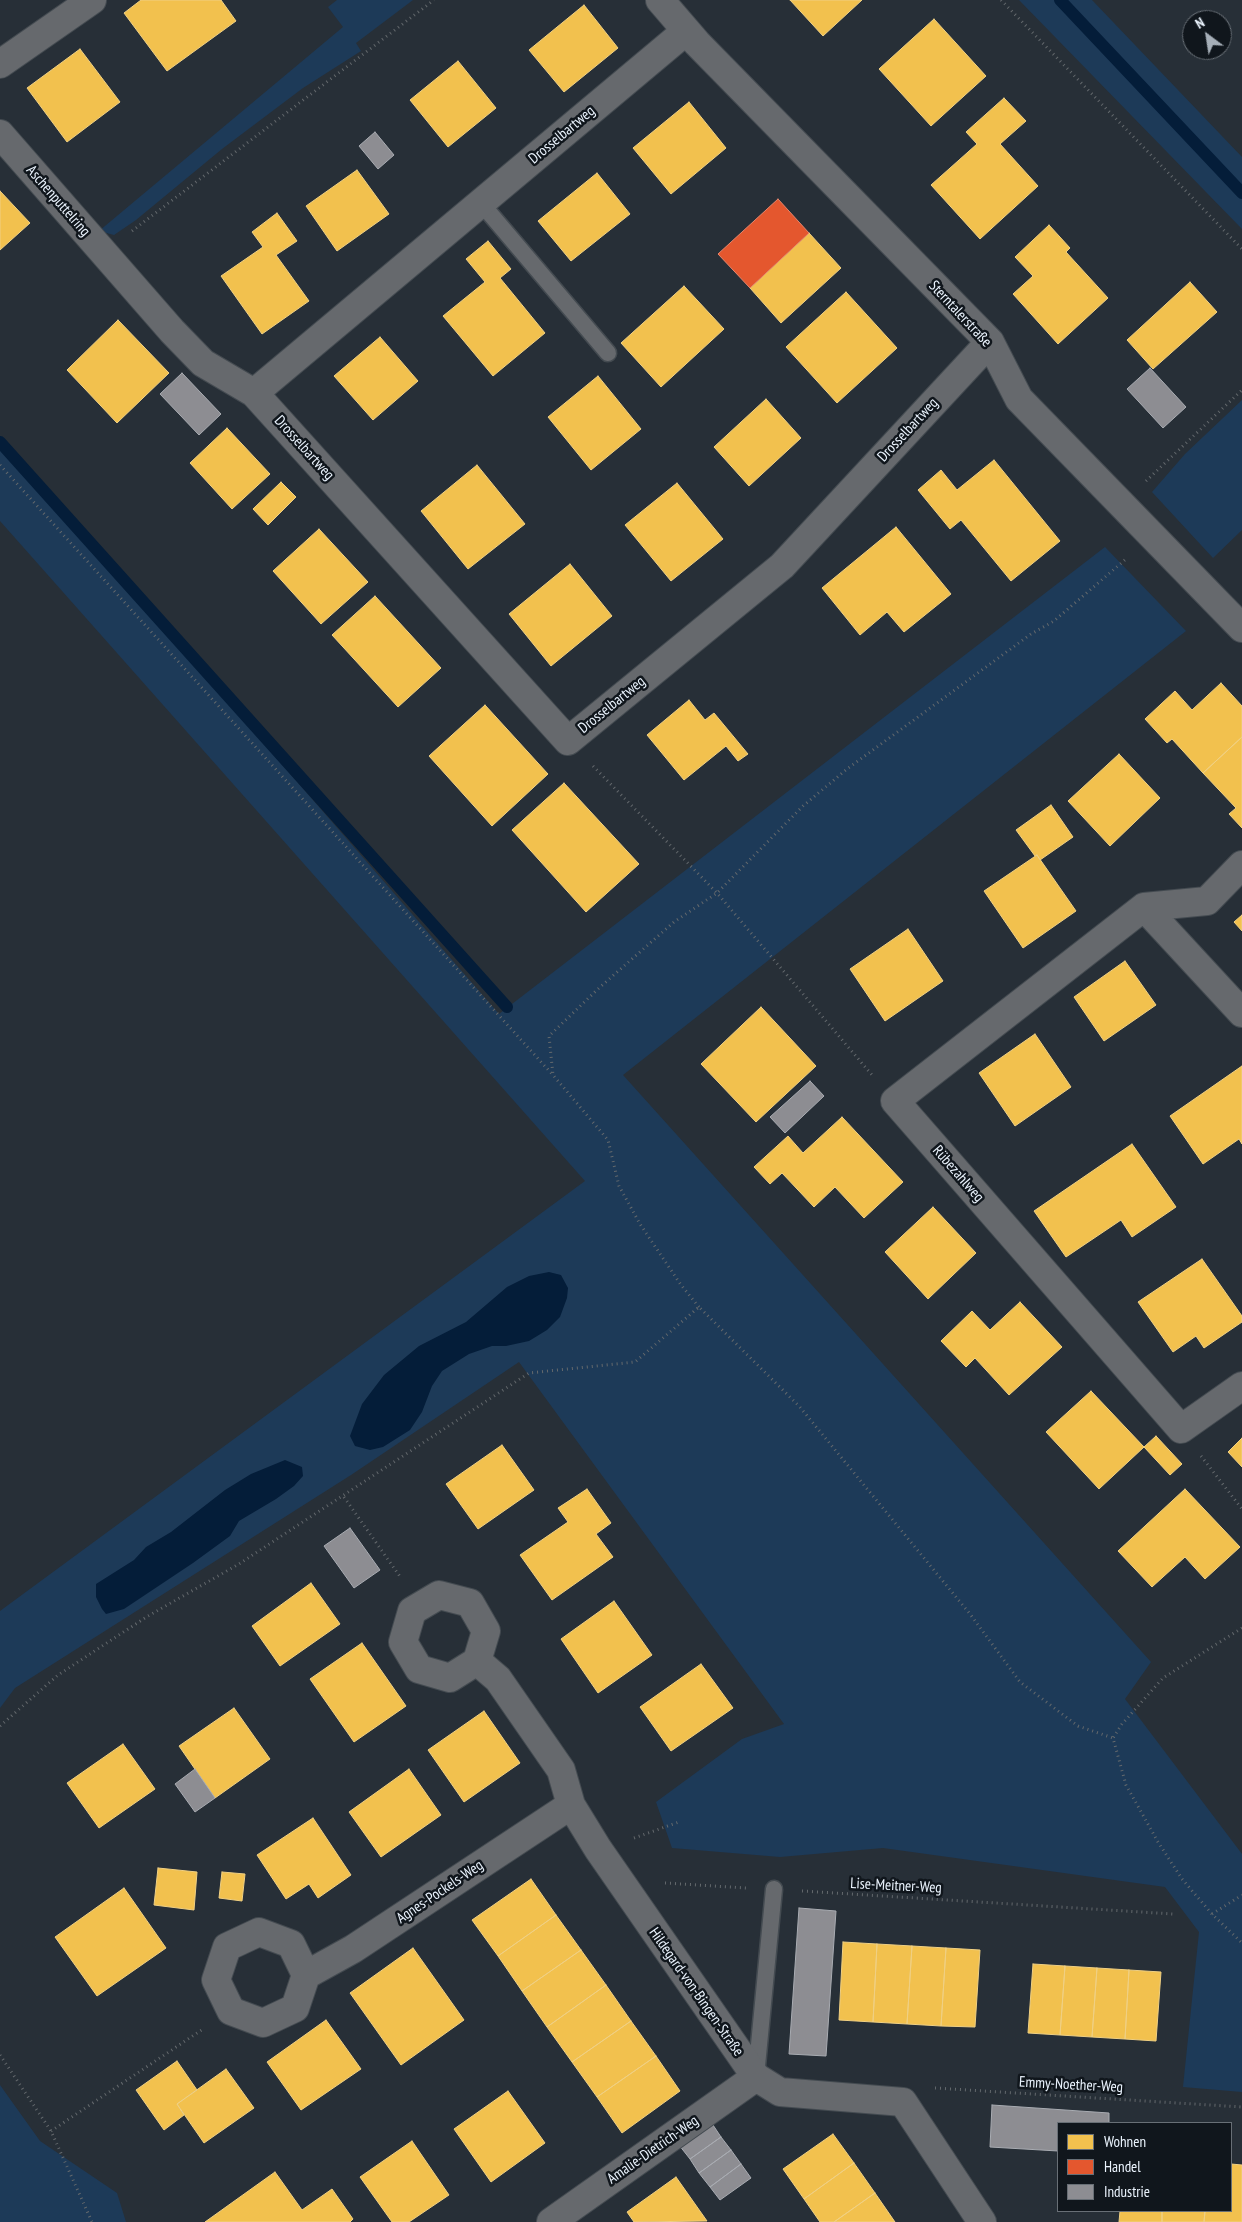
<!DOCTYPE html>
<meta charset="utf-8">
<style>
body{margin:0}
#map{position:relative;width:1242px;height:2222px;overflow:hidden;background:#272f37;font-family:"PT Sans Narrow",sans-serif}
canvas{display:block}
.legend{position:absolute;left:1057px;top:2122px;width:175px;height:90px;box-sizing:border-box;background:#10161c;border:1px solid #686f76;margin:0;padding:6px 9px;list-style:none;font-size:15px;color:#ebf4fe}
.legend li{display:flex;align-items:center;gap:10px;height:25px}
.legend b{width:25px;border:1px solid #686f76}
.north{position:absolute;left:1182px;top:10px;width:50px;height:50px;box-sizing:border-box;background:#10161c;border:1px solid #686f76;border-radius:50%;rotate:329deg;font-size:14px;font-weight:700;line-height:20px;text-align:center;color:#ebf4fe}
.north::after{content:'';display:block;margin:auto;width:18px;height:22px;background:#a6afb8;clip-path:polygon(50% 0,100% 100%,50% 72%,0 100%)}
</style>
<div id="map">
<canvas width="1242" height="2222"></canvas>
<ul class="legend">
<li><b style="height:14px;background:#f2c14e"></b>Wohnen</li>
<li><b style="height:14px;background:#e4572e"></b>Handel</li>
<li><b style="height:14px;background:#8d8d92"></b>Industrie</li>
</ul>
<div class="north">N</div>
</div>
<script>
const ctx = document.querySelector('canvas').getContext('2d');
ctx.lineJoin = 'round';
function fill(path, color) {
  ctx.fillStyle = color;
  ctx.fill(path, 'evenodd');
}
function shape(rows) {
  const path = new Path2D();
  for (const r of rows) {
    path.moveTo(r[0], r[1]);
    for (let i = 2; i < r.length; i += 2) path.lineTo(r[i], r[i + 1]);
  }
  return path;
}
function stroke(path, color, width, dash) {
  ctx.strokeStyle = color;
  ctx.lineWidth = width;
  ctx.lineCap = dash ? 'butt' : 'round';
  ctx.setLineDash(dash || []);
  ctx.stroke(path);
}
function drawText(font, color, halo, rows, align = 'center') {
  ctx.font = font + ' "PT Sans Narrow",sans-serif';
  ctx.lineWidth = 5;
  ctx.setLineDash([]);
  ctx.textBaseline = 'middle';
  ctx.strokeStyle = halo;
  ctx.fillStyle = color;
  for (const [text, x, y, turn = 0] of rows) {
    ctx.save();
    ctx.translate(x, y);
    ctx.rotate((+turn || 0) * Math.PI / 180);
    ctx.textAlign = isNaN(turn) ? turn : align;
    if (halo) ctx.strokeText(text, 0, 0);
    ctx.fillText(text, 0, 0);
    ctx.restore();
  }
}
fill(shape([
 [337,0,413,0,356,43,361,51,303,88,222,149,136,220,114,235,99,231,343,27,328,7],
 [1019,0,1092,0,1242,157,1242,229],
 [1242,400,1242,530,1213,558,1152,492,1185,454],
 [0,440,499,1014,1105,547,1186,631,623,1075,1151,1662,1125,1699,1242,1854,1242,2092,1183,2087,1199,1932,1165,1887,883,1848,780,1857,672,1848,656,1802,742,1739,784,1724,519,1362,351,1475,15,1688,0,1708,0,1611,585,1181,0,521],
 [0,2085,40,2141,117,2193,126,2222,0,2222]
]), '#1d3a58');
fill(shape([
 [549,1272,561,1275,568,1288,567,1298,560,1317,547,1330,529,1341,506,1346,492,1346,469,1354,442,1371,432,1386,422,1412,410,1430,383,1447,370,1450,355,1446,350,1436,362,1404,384,1375,419,1346,466,1322,507,1287,529,1276],
 [285,1460,302,1467,303,1476,294,1486,276,1499,239,1521,230,1536,193,1563,124,1609,106,1614,102,1609,96,1597,96,1584,134,1560,146,1547,171,1532,225,1490,251,1474]
]), '#041d39');
const homes = shape([
 [141,0,221,0,236,21,167,71,124,13,141,0],
 [790,0,862,0,823,36,790,0],
 [584,5,618,48,564,92,529,50,584,5],
 [934,19,986,76,931,126,879,69,934,19],
 [80,49,120,102,67,142,27,88,80,49],
 [458,61,496,108,448,147,410,100,458,61],
 [1004,98,1026,121,1000,144,1038,186,980,239,931,185,977,144,966,132,1004,98],
 [689,102,726,148,671,194,633,148,689,102],
 [357,170,389,214,337,251,306,206,357,170],
 [597,173,630,214,571,261,538,221,597,173],
 [0,191,30,223,0,250,0,191],
 [277,213,297,241,276,255,309,301,262,334,221,276,263,247,252,232,277,213],
 [1049,225,1070,248,1066,252,1108,298,1058,344,1013,294,1033,276,1015,257,1049,225],
 [809,233,841,268,781,323,750,288,809,233],
 [488,241,511,269,500,278,545,333,493,376,443,316,485,282,466,259,488,241],
 [1190,282,1217,312,1153,369,1127,340,1190,282],
 [684,286,724,329,661,387,621,343,684,286],
 [846,292,897,348,837,403,786,347,846,292],
 [118,320,169,373,117,423,67,370,118,320],
 [380,337,418,381,373,420,334,376,380,337],
 [598,376,641,429,591,470,548,417,598,376],
 [766,399,801,438,749,486,714,447,766,399],
 [227,428,270,474,232,509,190,463,227,428],
 [994,460,1060,541,1011,581,961,520,950,529,918,490,941,470,957,490,994,460],
 [477,465,525,524,468,569,421,511,477,465],
 [281,482,296,497,268,525,253,509,281,482],
 [677,483,723,539,671,581,625,525,677,483],
 [896,527,951,594,904,632,887,612,860,635,822,588,896,527],
 [319,529,368,582,321,624,273,571,319,529],
 [570,564,612,616,551,666,509,614,570,564],
 [375,596,441,668,398,707,332,635,375,596],
 [1221,683,1242,706,1242,737,1203,773,1172,739,1167,743,1145,719,1175,691,1192,710,1221,683],
 [689,700,705,720,714,713,748,754,738,761,726,746,684,780,647,735,689,700],
 [485,705,548,774,492,826,429,756,485,705],
 [1242,737,1242,828,1229,814,1236,808,1203,773,1242,737],
 [1119,754,1160,798,1110,846,1068,801,1119,754],
 [564,783,639,864,586,912,512,830,564,783],
 [1051,805,1073,837,1040,860,1037,855,1035,856,1016,830,1051,805],
 [1037,855,1076,911,1023,948,984,891,1037,855],
 [1242,915,1242,931,1234,922,1242,915],
 [908,929,943,981,885,1021,850,969,908,929],
 [1125,961,1156,1005,1104,1041,1074,997,1125,961],
 [761,1007,816,1066,756,1122,701,1064,761,1007],
 [1035,1034,1071,1087,1015,1126,979,1073,1035,1034],
 [1242,1066,1242,1144,1239,1139,1203,1164,1170,1116,1242,1066],
 [842,1117,903,1182,864,1218,835,1187,814,1207,782,1173,770,1184,754,1167,788,1136,803,1153,842,1117],
 [1132,1144,1176,1207,1132,1237,1121,1220,1066,1257,1034,1211,1132,1144],
 [933,1207,976,1253,928,1299,885,1252,933,1207],
 [1202,1259,1242,1316,1242,1322,1204,1348,1196,1336,1173,1352,1138,1302,1202,1259],
 [1020,1302,1062,1347,1009,1395,975,1358,966,1367,941,1341,972,1311,990,1330,1020,1302],
 [1091,1391,1144,1447,1099,1489,1046,1432,1091,1391],
 [1156,1436,1182,1464,1170,1475,1144,1447,1156,1436],
 [1242,1438,1242,1467,1228,1452,1242,1438],
 [502,1445,534,1490,478,1529,446,1484,502,1445],
 [587,1489,611,1523,596,1534,613,1557,552,1600,520,1555,568,1522,558,1508,587,1489],
 [1185,1489,1240,1547,1205,1579,1185,1557,1152,1587,1118,1551,1185,1489],
 [311,1583,340,1624,280,1666,252,1626,311,1583],
 [614,1601,652,1655,598,1693,561,1639,614,1601],
 [362,1643,406,1706,354,1742,310,1679,362,1643],
 [701,1664,733,1708,671,1751,640,1707,701,1664],
 [234,1708,270,1759,215,1798,179,1746,234,1708],
 [484,1711,520,1763,464,1802,428,1750,484,1711],
 [123,1744,155,1789,99,1828,67,1783,123,1744],
 [409,1769,441,1815,381,1857,349,1812,409,1769],
 [313,1818,351,1875,318,1898,309,1884,286,1899,257,1855,313,1818],
 [158,1868,197,1872,194,1910,154,1905,158,1868],
 [222,1872,245,1874,242,1901,219,1898,222,1872],
 [531,1879,556,1915,498,1956,472,1920,531,1879],
 [124,1888,166,1948,97,1996,55,1937,124,1888],
 [556,1915,581,1950,522,1991,498,1956,556,1915],
 [843,1942,877,1944,873,2022,839,2020,843,1942],
 [877,1944,912,1946,907,2024,873,2022,877,1944],
 [912,1946,946,1948,941,2026,907,2024,912,1946],
 [413,1948,464,2020,401,2065,350,1993,413,1948],
 [946,1948,980,1950,975,2027,941,2026,946,1948],
 [581,1950,606,1985,547,2027,522,1991,581,1950],
 [1033,1964,1065,1966,1060,2035,1028,2033,1033,1964],
 [1065,1966,1097,1968,1092,2037,1060,2035,1065,1966],
 [1097,1968,1129,1970,1125,2039,1092,2037,1097,1968],
 [1129,1970,1161,1972,1156,2041,1125,2039,1129,1970],
 [606,1985,631,2021,572,2062,547,2027,606,1985],
 [326,2020,361,2069,301,2110,267,2062,326,2020],
 [631,2021,656,2056,597,2097,572,2062,631,2021],
 [656,2056,680,2091,622,2133,597,2097,656,2056],
 [177,2061,197,2090,177,2104,184,2115,164,2130,136,2090,177,2061],
 [226,2069,254,2108,204,2143,177,2104,226,2069],
 [508,2091,545,2143,491,2182,454,2129,508,2091],
 [833,2134,854,2163,804,2199,783,2169,833,2134],
 [412,2141,449,2195,409,2222,392,2222,360,2177,412,2141],
 [854,2163,875,2193,834,2222,820,2222,804,2199,854,2163],
 [1231,2164,1242,2165,1242,2222,1204,2222,1205,2211,1231,2211,1231,2164],
 [275,2172,302,2210,332,2189,353,2219,350,2222,205,2222,275,2172],
 [676,2177,707,2221,634,2222,627,2212,676,2177],
 [875,2193,895,2222,834,2222,875,2193],
 [1120,2211,1162,2211,1162,2222,1119,2222,1120,2211],
 [1162,2211,1205,2211,1204,2222,1162,2222,1162,2211]
]);
fill(homes, '#f2c14e');
stroke(homes, '#f0d083', 1);
const shops = shape([
 [778,199,809,233,750,288,718,254,778,199]
]);
fill(shops, '#e4572e');
stroke(shops, '#e6866c', 1);
const industry = shape([
 [375,132,394,155,378,169,359,146,375,132],
 [1150,368,1186,407,1163,428,1127,389,1150,368],
 [182,373,221,414,199,435,160,394,182,373],
 [810,1081,824,1096,785,1133,770,1117,810,1081],
 [350,1528,380,1570,354,1588,324,1546,350,1528],
 [195,1769,215,1798,195,1812,175,1784,195,1769],
 [799,1908,836,1911,826,2056,789,2054,799,1908],
 [992,2105,1109,2113,1109,2123,1058,2123,1058,2151,990,2147,992,2105],
 [711,2122,721,2137,690,2159,679,2145,711,2122],
 [721,2137,731,2150,699,2173,690,2159,721,2137],
 [731,2150,741,2164,710,2187,699,2173,731,2150],
 [741,2164,751,2178,720,2200,710,2187,741,2164]
]);
fill(industry, '#8d8d92');
stroke(industry, '#a9acb2', 1);
stroke(shape([
 [1060,0,1242,193],
 [0,442,507,1007]
]), '#041d39', 12);
const lane = shape([
 [481,203,608,353],
 [756,2076,774,1889]
]);
const street = shape([
 [660,0,697,43,990,342,1019,399,1242,628],
 [686,31,254,393,568,741,782,566,990,342],
 [0,64,92,0],
 [0,134,172,331,203,363,254,393],
 [1242,865,1207,901,1144,907,895,1101,1181,1429,1242,1386],
 [1144,907,1242,1013],
 [439,1595,470,1603,486,1631,477,1661,450,1678,419,1669,403,1642,412,1611,439,1595],
 [477,1661,498,1679,561,1770,571,1805,598,1849,756,2077,780,2092,903,2102,982,2222],
 [306,1975,291,1944,259,1932,227,1947,216,1980,231,2011,263,2023,295,2008,306,1975,353,1949,571,1805],
 [551,2222,756,2077]
]);
stroke(lane, '#444b51', 19);
stroke(street, '#444b51', 30);
stroke(shape([
 [1001,0,1242,249],
 [132,231,434,0],
 [0,465,552,1074],
 [1146,481,1242,390],
 [593,766,717,893,872,1075],
 [699,1307,681,1285,640,1224,619,1186,608,1140,553,1075,549,1036,599,988,674,922,717,893,803,806,847,769,1031,634,1054,621,1126,559],
 [1201,1456,1242,1509],
 [344,1497,401,1578],
 [1242,1628,1163,1678,1122,1724,1113,1738,1126,1785,1158,1842,1182,1879,1212,1914,1242,1943],
 [0,1726,58,1675,148,1616,239,1564,529,1373,635,1362,699,1307,799,1406,970,1614,1020,1682,1078,1726,1113,1738],
 [634,1838,679,1822],
 [665,1883,746,1888],
 [802,1891,1173,1914],
 [1212,1914,1242,1895],
 [0,2055,51,2131,92,2222],
 [935,2088,1242,2107],
 [51,2131,203,2029]
]), '#64696d', 3, [1, 4]);
stroke(lane, '#66696d', 16);
stroke(street, '#66696d', 28);
drawText('15px', '#ebf4fe', '#10161c', [
 ["Drosselbartweg",562,135,-40],
 ["Aschenputtelring",58,201,49],
 ["Sterntalerstraße",960,314,47],
 ["Drosselbartweg",908,430,-47],
 ["Drosselbartweg",304,448,48],
 ["Drosselbartweg",612,705,-39],
 ["Rübezahlweg",958,1174,49],
 ["Lise-Meitner-Weg",896,1886,3],
 ["Agnes-Pockels-Weg",440,1892,-34],
 ["Hildegard-von-Bingen-Straße",696,1992,55],
 ["Emmy-Noether-Weg",1071,2085,3],
 ["Amalie-Dietrich-Weg",653,2150,-35]
]);
</script>
